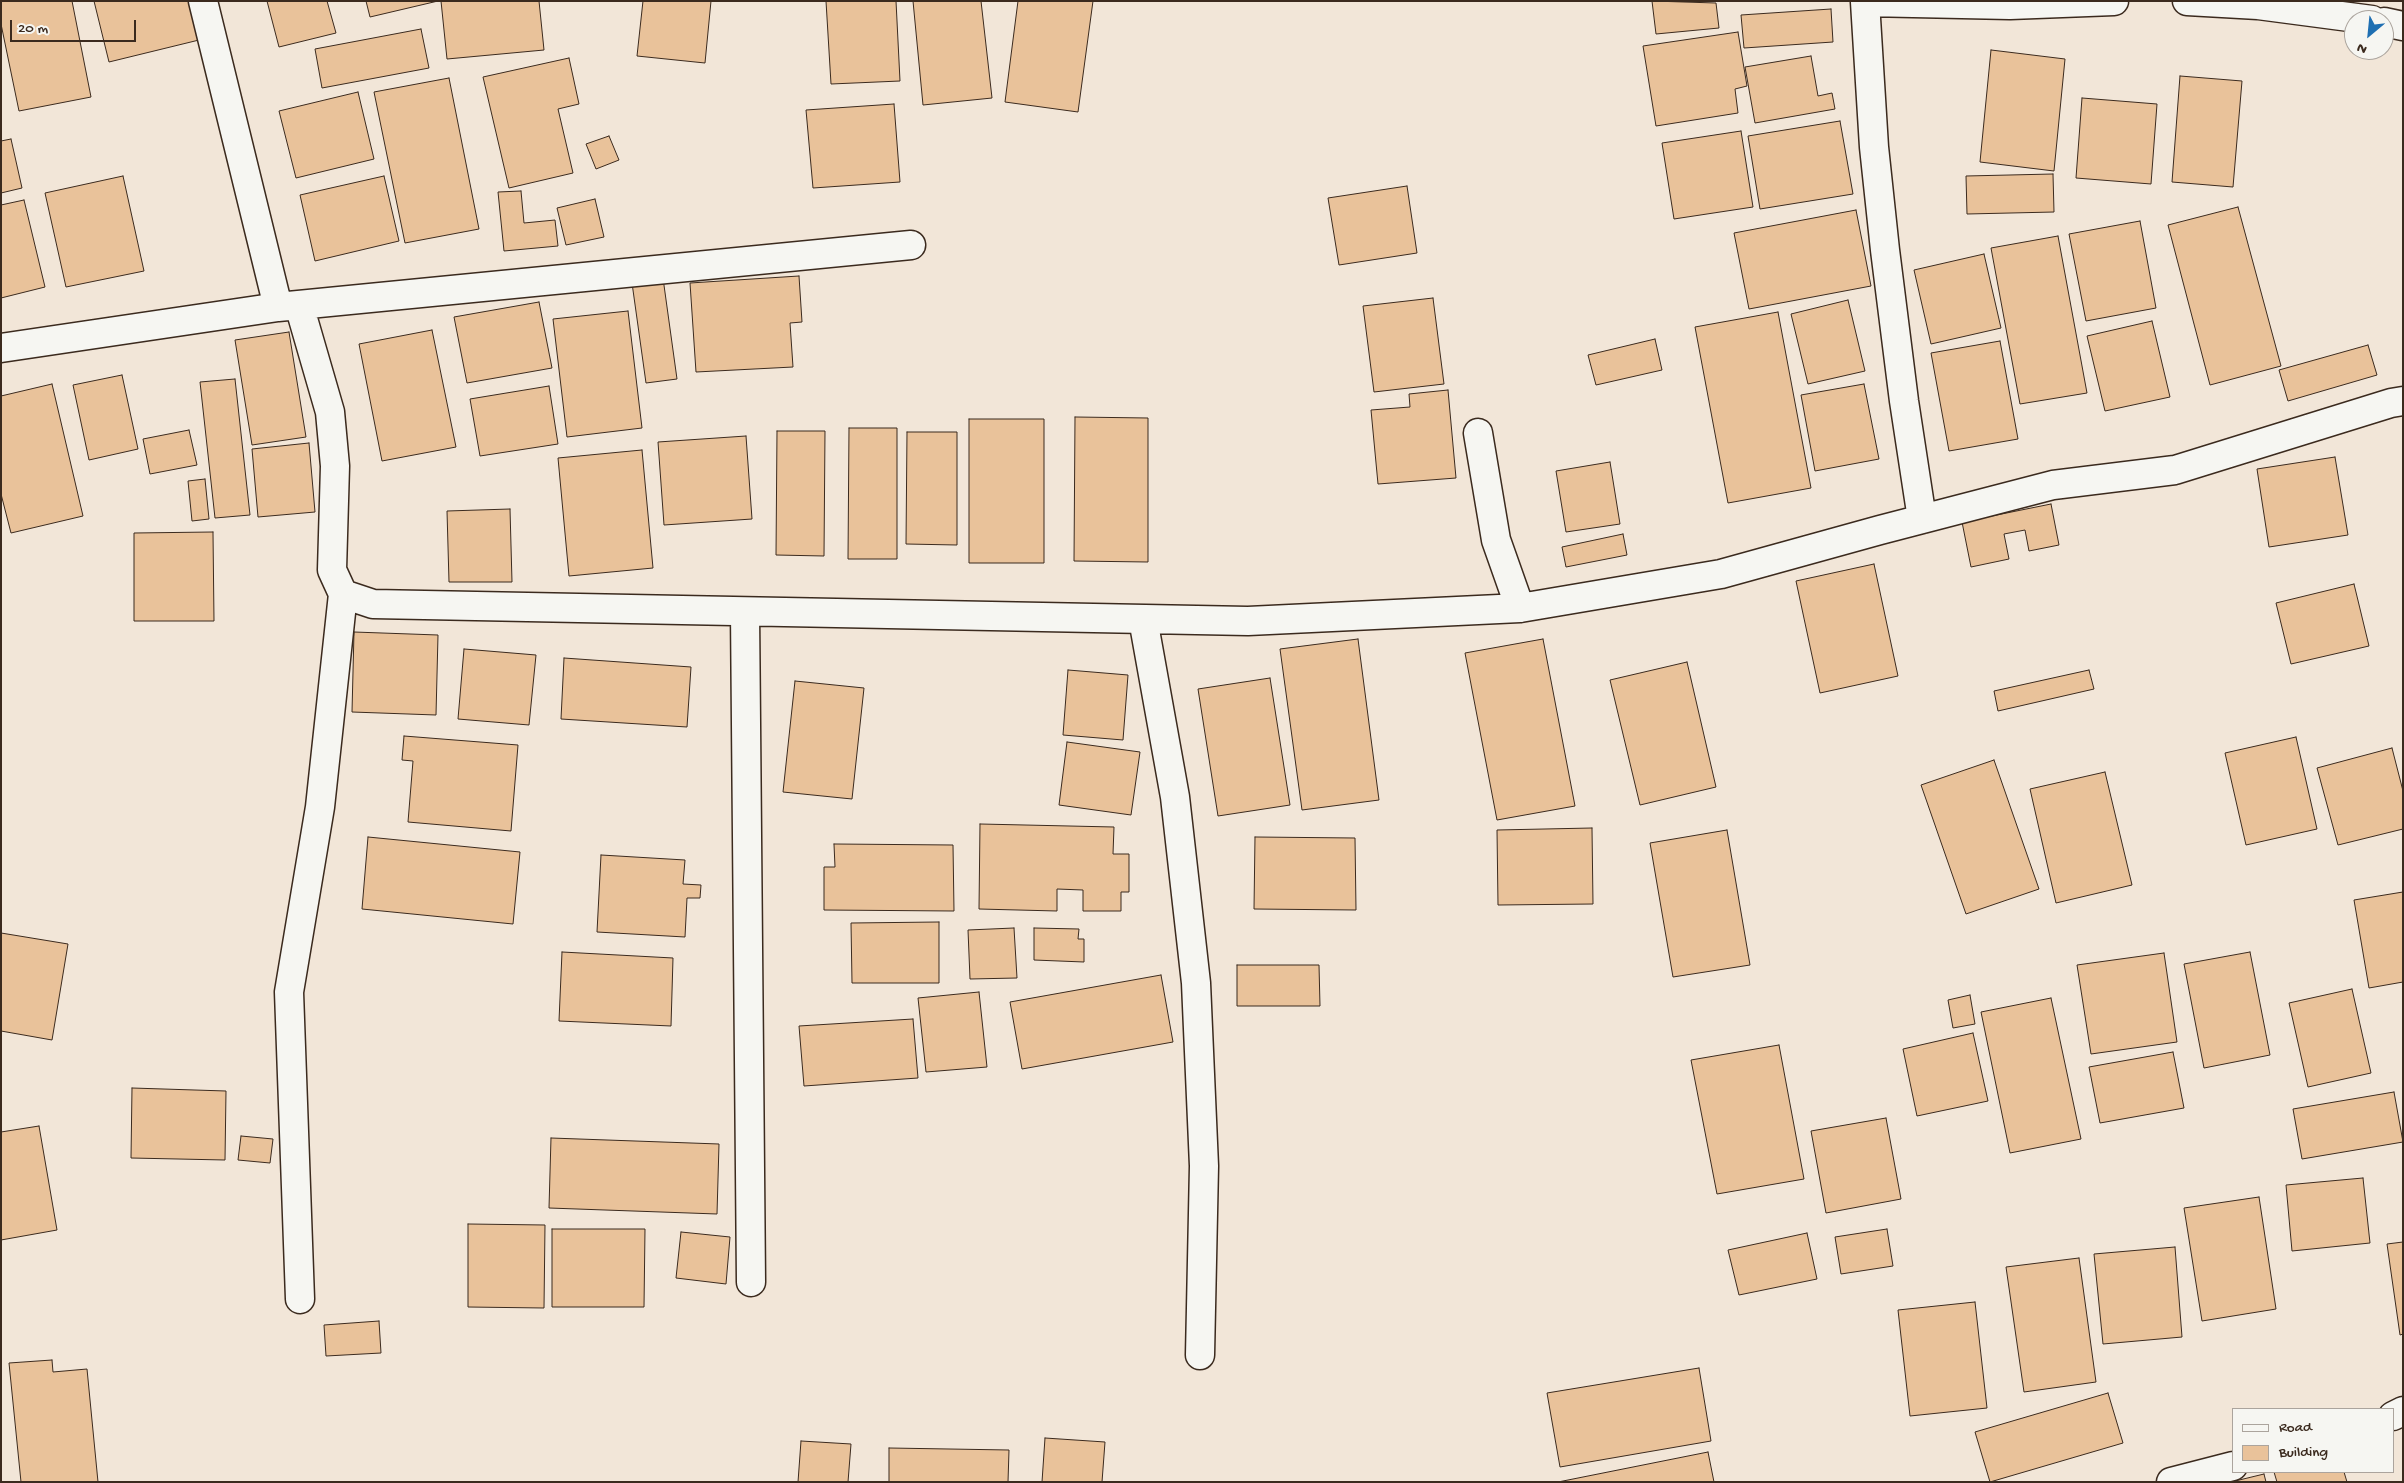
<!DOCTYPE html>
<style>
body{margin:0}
#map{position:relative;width:2404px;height:1483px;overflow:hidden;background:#f2e6d8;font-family:"Gochi Hand",sans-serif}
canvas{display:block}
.frame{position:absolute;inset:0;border:2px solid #3b2a1e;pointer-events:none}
.legend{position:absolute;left:2232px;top:1408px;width:162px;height:65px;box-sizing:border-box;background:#f6f6f2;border:1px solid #aba49d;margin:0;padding:6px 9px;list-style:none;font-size:15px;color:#3b2a1e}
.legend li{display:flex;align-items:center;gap:10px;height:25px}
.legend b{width:25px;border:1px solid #aba49d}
.north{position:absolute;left:2344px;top:10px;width:50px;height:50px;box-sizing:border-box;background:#f6f6f2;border:1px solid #aba49d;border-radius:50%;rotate:208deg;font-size:14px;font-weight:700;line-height:20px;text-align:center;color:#3b2a1e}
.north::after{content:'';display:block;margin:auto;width:18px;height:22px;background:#1f6fb2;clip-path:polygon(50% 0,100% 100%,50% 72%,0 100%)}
.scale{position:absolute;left:10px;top:20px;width:126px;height:22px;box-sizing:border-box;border:2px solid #3b2a1e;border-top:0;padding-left:6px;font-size:15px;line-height:18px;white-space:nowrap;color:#3b2a1e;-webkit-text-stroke:4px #f6f6f2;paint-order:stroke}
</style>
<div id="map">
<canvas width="2404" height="1483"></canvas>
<div class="frame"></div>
<ul class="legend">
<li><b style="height:6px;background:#f6f6f2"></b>Road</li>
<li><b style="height:14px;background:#e9c29a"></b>Building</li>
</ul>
<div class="north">N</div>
<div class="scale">20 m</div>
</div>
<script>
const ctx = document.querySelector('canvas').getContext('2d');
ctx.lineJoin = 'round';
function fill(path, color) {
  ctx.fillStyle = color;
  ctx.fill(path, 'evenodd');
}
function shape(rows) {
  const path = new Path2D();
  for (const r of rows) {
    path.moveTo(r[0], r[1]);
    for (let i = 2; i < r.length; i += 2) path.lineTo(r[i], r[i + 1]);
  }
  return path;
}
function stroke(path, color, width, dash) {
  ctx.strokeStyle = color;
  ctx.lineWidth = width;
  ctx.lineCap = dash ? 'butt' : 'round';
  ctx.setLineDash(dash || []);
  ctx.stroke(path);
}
const building = shape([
 [1,1,72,1,91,97,19,111,1,24,1,1],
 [94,1,190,1,199,40,109,62,94,1],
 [267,1,327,1,336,33,279,47,267,1],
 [366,1,438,1,370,17,366,1],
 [441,1,539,1,544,50,447,59,441,1],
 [643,1,711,1,705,63,637,56,643,1],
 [826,1,896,1,900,81,831,84,826,1],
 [913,1,981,1,992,98,923,105,913,1],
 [1018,1,1093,1,1078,112,1005,102,1018,1],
 [1652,1,1716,3,1719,28,1656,34,1652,1],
 [1831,9,1833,42,1744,48,1741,15,1831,9],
 [421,29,429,68,322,88,315,49,421,29],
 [1738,32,1747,86,1735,89,1738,113,1656,126,1643,46,1738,32],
 [1991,50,2065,59,2054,171,1980,162,1991,50],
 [1811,56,1818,96,1832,93,1835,109,1755,123,1745,67,1811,56],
 [569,58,579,104,558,109,573,173,509,188,483,77,569,58],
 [2180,76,2242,81,2233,187,2172,182,2180,76],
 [449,78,479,229,405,243,374,92,449,78],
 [358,92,374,159,296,178,279,111,358,92],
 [2082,98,2157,104,2151,184,2076,178,2082,98],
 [894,104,900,182,813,188,806,110,894,104],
 [1840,121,1853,194,1760,209,1748,136,1840,121],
 [1741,131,1753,207,1674,219,1662,143,1741,131],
 [609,136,619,160,596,169,586,144,609,136],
 [11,139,22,188,1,193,1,141,11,139],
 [2053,174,2054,212,1967,214,1966,176,2053,174],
 [123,176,144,271,66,287,45,193,123,176],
 [384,176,399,241,315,261,300,195,384,176],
 [1407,186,1417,253,1339,265,1328,198,1407,186],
 [521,191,524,223,555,220,558,246,504,251,498,192,521,191],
 [595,199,604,237,566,245,557,208,595,199],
 [24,200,45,287,1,298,1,205,24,200],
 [2238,207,2281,366,2210,385,2168,225,2238,207],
 [1856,210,1871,286,1749,309,1734,233,1856,210],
 [2140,221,2156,308,2086,321,2069,234,2140,221],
 [2058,236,2087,393,2020,404,1991,248,2058,236],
 [1984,254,2001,328,1931,344,1914,270,1984,254],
 [799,276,802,322,790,323,793,367,696,372,690,283,799,276],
 [663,278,677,379,646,383,632,283,663,278],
 [1433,298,1444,384,1374,392,1363,306,1433,298],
 [1848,300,1865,371,1808,384,1791,314,1848,300],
 [539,302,552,368,467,383,454,317,539,302],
 [628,311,642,428,567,437,553,319,628,311],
 [1778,312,1811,488,1728,503,1695,327,1778,312],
 [2152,321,2170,397,2105,411,2087,336,2152,321],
 [432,330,456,447,382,461,359,344,432,330],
 [289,332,306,437,252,445,235,340,289,332],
 [1655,339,1662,370,1596,385,1588,355,1655,339],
 [2000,341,2018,439,1949,451,1931,353,2000,341],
 [2368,345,2377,375,2288,401,2279,370,2368,345],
 [122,375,138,449,89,460,73,385,122,375],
 [235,379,250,515,215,518,200,382,235,379],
 [52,384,83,516,11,533,1,494,1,396,52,384],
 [1864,384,1879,459,1815,471,1801,395,1864,384],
 [549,386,558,444,480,456,470,399,549,386],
 [1448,390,1456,478,1378,484,1371,410,1410,407,1409,394,1448,390],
 [1075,417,1148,418,1148,562,1074,561,1075,417],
 [969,419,1044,419,1044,563,969,563,969,419],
 [849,428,897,428,897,559,848,559,849,428],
 [189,430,197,465,150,474,143,439,189,430],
 [777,431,825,431,824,556,776,555,777,431],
 [907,432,957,432,957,545,906,544,907,432],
 [746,436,752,519,664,525,658,442,746,436],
 [309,443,315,512,258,517,252,449,309,443],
 [642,450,653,568,569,576,558,458,642,450],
 [2335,457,2348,535,2269,547,2257,469,2335,457],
 [1610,462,1620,524,1566,532,1556,471,1610,462],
 [205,479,209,519,192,521,188,481,205,479],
 [2051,504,2059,545,2029,551,2025,530,2004,534,2009,559,1971,567,1962,522,2051,504],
 [510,509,512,582,449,582,447,511,510,509],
 [213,532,214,621,134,621,134,533,213,532],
 [1623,534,1627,555,1566,567,1562,547,1623,534],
 [1874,564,1898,676,1820,693,1796,581,1874,564],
 [2354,584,2369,646,2291,664,2276,603,2354,584],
 [354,632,438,635,436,715,352,712,354,632],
 [1358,639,1379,800,1302,810,1280,649,1358,639],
 [1543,639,1575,806,1497,820,1465,653,1543,639],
 [464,649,536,655,529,725,458,719,464,649],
 [564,658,691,667,687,727,561,719,564,658],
 [1687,662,1716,787,1640,805,1610,680,1687,662],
 [1068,670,1128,675,1123,740,1063,735,1068,670],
 [2089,670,2094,689,1998,711,1994,691,2089,670],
 [1270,678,1290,805,1218,816,1198,689,1270,678],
 [795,681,864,688,852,799,783,792,795,681],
 [404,736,518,745,511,831,408,822,413,761,402,760,404,736],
 [2296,737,2317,829,2246,845,2225,753,2296,737],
 [1067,742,1140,752,1131,815,1059,805,1067,742],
 [2392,748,2403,791,2403,829,2338,845,2317,768,2392,748],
 [1994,760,2039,889,1966,914,1921,785,1994,760],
 [2105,772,2132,885,2056,903,2030,789,2105,772],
 [980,824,1114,827,1113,854,1129,854,1129,892,1121,892,1121,911,1083,911,1083,890,1057,889,1057,911,979,909,980,824],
 [1592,828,1593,904,1498,905,1497,830,1592,828],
 [1727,830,1750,965,1673,977,1650,843,1727,830],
 [368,837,520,852,513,924,362,909,368,837],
 [1255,837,1355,838,1356,910,1254,909,1255,837],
 [834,844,953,845,954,911,824,910,824,867,835,867,834,844],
 [601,855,685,860,683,884,701,885,700,898,687,898,685,937,597,932,601,855],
 [2403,892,2403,982,2369,988,2354,900,2403,892],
 [939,922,939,983,852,983,851,923,939,922],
 [1014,928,1017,978,970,979,968,930,1014,928],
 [1034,928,1079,929,1078,939,1084,939,1084,962,1034,960,1034,928],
 [1,933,68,944,52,1040,1,1031,1,933],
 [562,952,673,958,671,1026,559,1021,562,952],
 [2250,952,2270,1055,2204,1068,2184,964,2250,952],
 [2164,953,2177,1042,2091,1054,2077,965,2164,953],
 [1237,965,1319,965,1320,1006,1237,1006,1237,965],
 [1161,975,1173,1042,1022,1069,1010,1002,1161,975],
 [2352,989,2371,1073,2308,1087,2289,1003,2352,989],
 [979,992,987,1067,926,1072,918,998,979,992],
 [1970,995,1975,1024,1953,1028,1948,1000,1970,995],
 [2051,998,2081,1139,2010,1153,1981,1012,2051,998],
 [913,1019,918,1078,804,1086,799,1026,913,1019],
 [1973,1033,1988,1101,1917,1116,1903,1049,1973,1033],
 [1779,1045,1804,1179,1717,1194,1691,1060,1779,1045],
 [2173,1052,2184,1108,2100,1123,2089,1067,2173,1052],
 [132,1088,226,1091,225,1160,131,1158,132,1088],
 [2394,1092,2403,1142,2302,1159,2293,1109,2394,1092],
 [1886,1118,1901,1199,1826,1213,1811,1131,1886,1118],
 [39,1126,57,1230,1,1240,1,1132,39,1126],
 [241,1136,273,1139,270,1163,238,1160,241,1136],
 [551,1138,719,1144,717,1214,549,1208,551,1138],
 [2363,1178,2370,1243,2292,1251,2286,1185,2363,1178],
 [2259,1197,2276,1309,2202,1321,2184,1208,2259,1197],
 [468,1224,545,1225,544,1308,468,1307,468,1224],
 [552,1229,645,1229,644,1307,552,1307,552,1229],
 [1887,1229,1893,1266,1841,1274,1835,1237,1887,1229],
 [681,1232,730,1237,726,1284,676,1278,681,1232],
 [1807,1233,1817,1279,1739,1295,1728,1250,1807,1233],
 [2403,1242,2403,1334,2400,1335,2387,1244,2403,1242],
 [2175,1247,2182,1337,2103,1344,2094,1254,2175,1247],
 [2079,1258,2096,1382,2024,1392,2006,1267,2079,1258],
 [1975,1302,1987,1408,1910,1416,1898,1310,1975,1302],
 [379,1321,381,1353,326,1356,324,1325,379,1321],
 [52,1360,53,1372,87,1369,98,1482,21,1482,9,1363,52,1360],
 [1699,1368,1711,1441,1560,1467,1547,1393,1699,1368],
 [2108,1393,2123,1443,1990,1482,1975,1432,2108,1393],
 [1045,1438,1105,1442,1102,1482,1042,1482,1045,1438],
 [801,1441,851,1444,848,1482,798,1482,801,1441],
 [889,1448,1009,1450,1008,1482,889,1482,889,1448],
 [1708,1452,1714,1482,1558,1482,1708,1452],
 [2274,1472,2344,1472,2347,1482,2277,1482,2274,1472],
 [2264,1474,2266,1482,2231,1482,2264,1474]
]);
fill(building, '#e9c29a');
stroke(building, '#3b2a1e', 1);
const minor = shape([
 [203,1,278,307],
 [2187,1,2258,5,2372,20],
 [2384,22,2403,26],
 [299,305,330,412,335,466,332,570,343,594,373,604,1248,621,1520,608,1721,574,1880,530,2053,485,2175,470,2391,403,2403,401],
 [1,348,278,307,911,245],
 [1478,433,1496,540,1520,608],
 [1922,519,1904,401,1885,250,1874,147,1865,2,2010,5,2114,1],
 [745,612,751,1282],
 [1143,619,1175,797,1196,983,1204,1166,1200,1355],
 [300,1299,289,992,320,807,343,594],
 [2393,1416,2403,1411],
 [2171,1482,2233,1466]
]);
stroke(minor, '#3b2a1e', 31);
stroke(minor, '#f6f6f2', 28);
</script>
